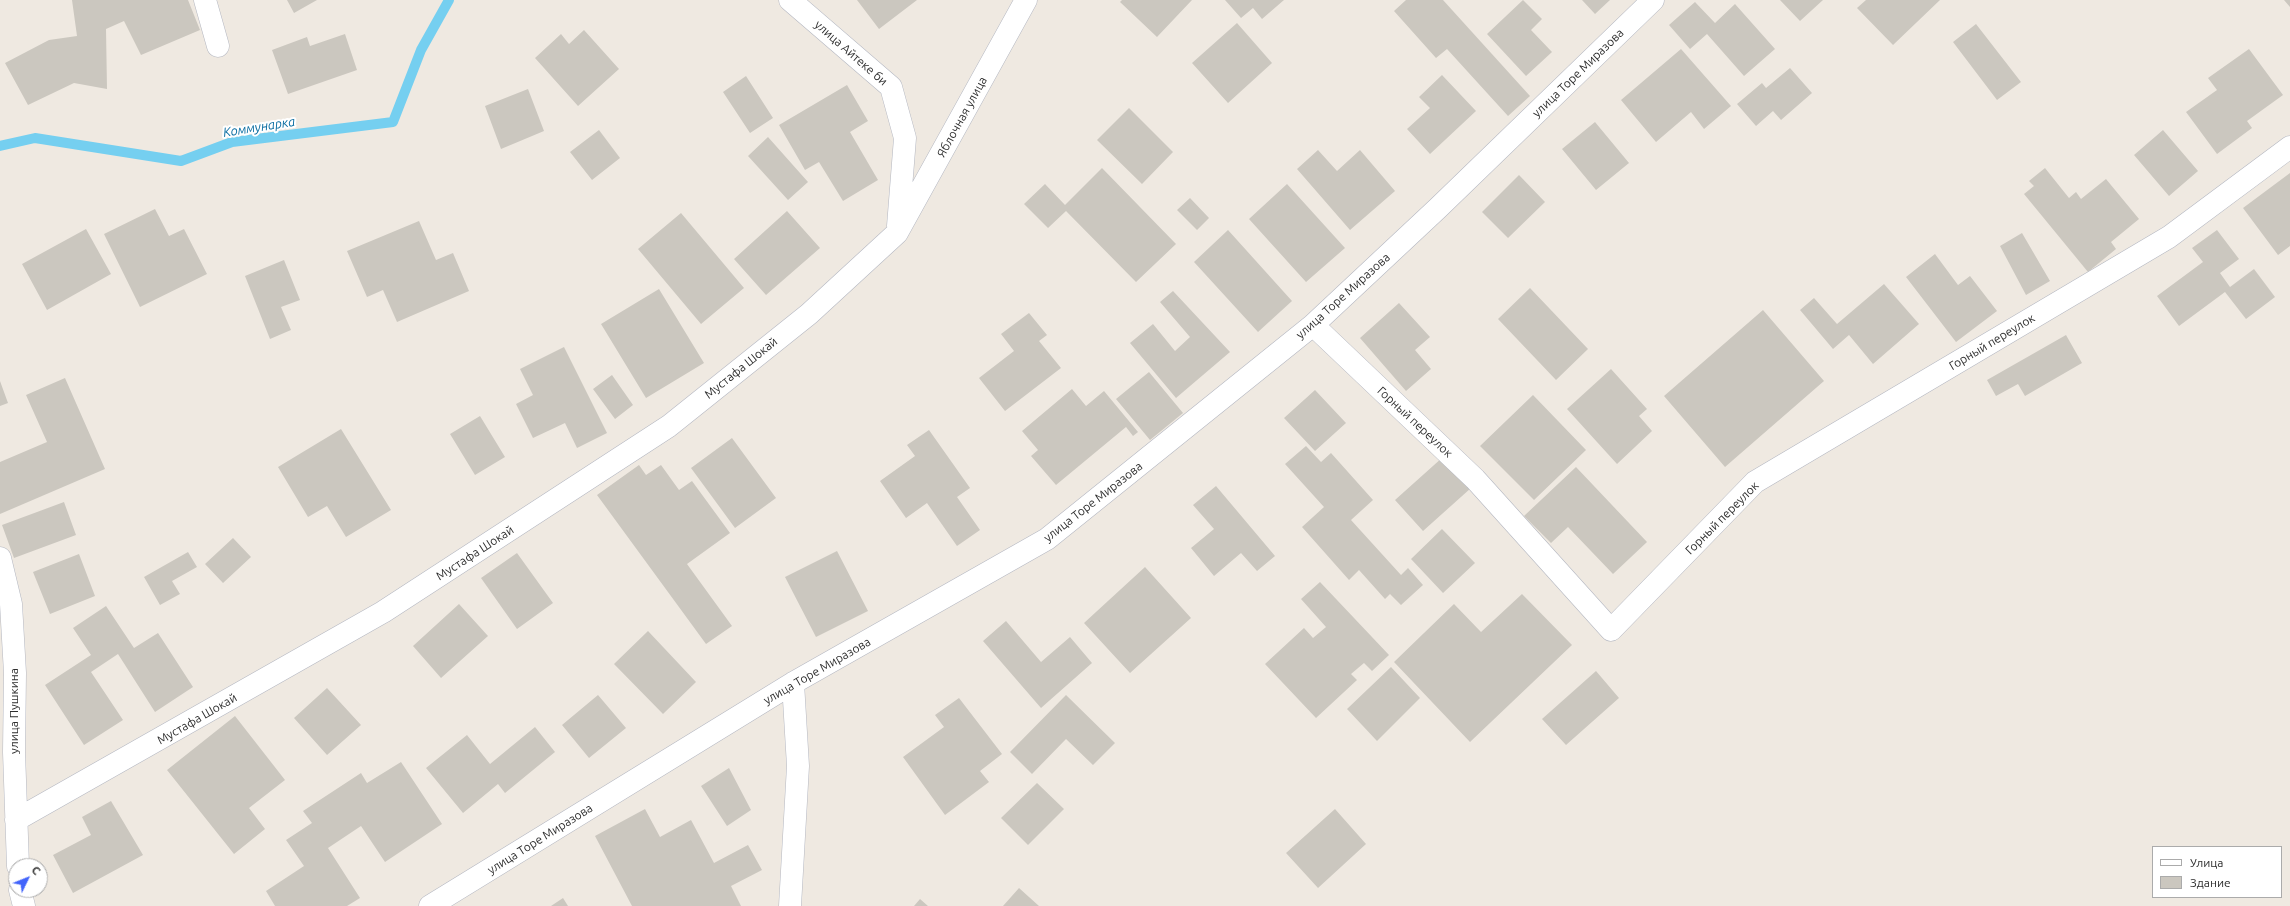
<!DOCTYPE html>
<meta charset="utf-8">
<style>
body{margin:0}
#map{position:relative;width:2290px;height:906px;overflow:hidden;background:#efe9e1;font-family:Ubuntu,sans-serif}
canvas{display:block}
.legend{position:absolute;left:2152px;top:846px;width:130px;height:52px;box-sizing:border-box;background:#fff;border:1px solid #ababab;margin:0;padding:5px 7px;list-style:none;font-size:12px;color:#2e2e2e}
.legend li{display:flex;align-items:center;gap:8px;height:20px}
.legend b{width:20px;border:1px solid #ababab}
.north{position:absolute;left:8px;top:858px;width:40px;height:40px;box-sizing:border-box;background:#fff;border:1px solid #ababab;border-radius:50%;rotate:47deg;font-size:11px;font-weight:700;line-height:16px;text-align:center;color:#2e2e2e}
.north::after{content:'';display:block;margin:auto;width:14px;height:18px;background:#4264fb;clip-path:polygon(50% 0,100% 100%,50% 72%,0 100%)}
</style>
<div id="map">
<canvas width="2290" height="906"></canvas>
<ul class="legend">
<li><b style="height:5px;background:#fff"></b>Улица</li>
<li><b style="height:11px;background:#cbc7bf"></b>Здание</li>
</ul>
<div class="north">С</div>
</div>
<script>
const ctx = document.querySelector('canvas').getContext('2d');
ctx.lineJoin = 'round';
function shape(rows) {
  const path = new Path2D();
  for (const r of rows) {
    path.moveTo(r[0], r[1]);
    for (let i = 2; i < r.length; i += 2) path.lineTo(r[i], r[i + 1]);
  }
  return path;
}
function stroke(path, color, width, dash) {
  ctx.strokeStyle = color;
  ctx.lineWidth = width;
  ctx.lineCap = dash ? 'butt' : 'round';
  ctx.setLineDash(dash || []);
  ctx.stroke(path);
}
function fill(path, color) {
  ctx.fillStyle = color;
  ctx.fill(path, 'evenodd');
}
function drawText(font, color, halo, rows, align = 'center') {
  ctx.font = font + ' Ubuntu,sans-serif';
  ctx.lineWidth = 4;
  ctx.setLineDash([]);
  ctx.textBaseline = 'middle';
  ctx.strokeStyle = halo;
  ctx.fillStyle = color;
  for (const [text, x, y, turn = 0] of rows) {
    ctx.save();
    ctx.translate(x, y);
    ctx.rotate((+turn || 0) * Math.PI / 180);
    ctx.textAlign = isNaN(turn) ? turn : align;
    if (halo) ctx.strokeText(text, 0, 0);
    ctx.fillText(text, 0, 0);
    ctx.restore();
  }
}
stroke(shape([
 [0,146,35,138,181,161,232,142,393,122,421,50,449,0]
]), '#75cff0', 10);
fill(shape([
 [72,0,188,0,200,30,141,55,124,21,106,29,107,89,74,83,28,105,5,63,49,40,77,36],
 [287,0,317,0,294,13],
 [857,0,917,0,879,29],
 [1122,0,1192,0,1157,37,1120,2],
 [1225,0,1284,0,1262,19,1253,8,1241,18],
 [1406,0,1443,0,1530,96,1508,116,1447,49,1436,58,1394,11],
 [1523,0,1542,19,1531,30,1552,52,1526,76,1487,34],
 [1582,0,1610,0,1595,14],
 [1780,0,1823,0,1800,21],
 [1866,0,1940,0,1893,45,1857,8],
 [2284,0,2290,0,2290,7],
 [1695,2,1715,23,1735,4,1775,49,1744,76,1707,34,1690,49,1669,25],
 [1237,23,1272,63,1228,103,1192,63],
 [1976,24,2021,82,1997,100,1953,42],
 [584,30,619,69,578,106,535,58,561,34,569,44],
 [345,34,357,70,288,94,272,50,307,37,310,46],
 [1681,49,1731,106,1704,129,1691,112,1656,142,1621,100],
 [2249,49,2283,95,2247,121,2252,128,2217,154,2186,112,2217,90,2208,78],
 [1790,68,1812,93,1781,120,1773,111,1756,126,1737,104,1762,83,1766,88],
 [1442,75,1476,111,1430,154,1407,129,1430,108,1419,97],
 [746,76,773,118,750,133,723,92],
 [847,85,868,121,850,132,878,180,843,201,819,162,805,170,779,125],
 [528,89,544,131,501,149,485,106],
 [1129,108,1173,152,1142,184,1097,140],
 [1595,122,1629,163,1596,190,1562,149],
 [599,130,620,158,592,180,570,152],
 [2163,130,2198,171,2169,196,2134,155],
 [768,137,808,182,788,200,748,156],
 [1318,150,1337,171,1360,150,1395,191,1350,230,1297,169],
 [1102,168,1176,244,1136,282,1066,211,1048,228,1024,204,1045,184,1065,205],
 [2045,168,2069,198,2076,192,2081,199,2106,179,2139,219,2111,242,2116,249,2088,272,2024,194,2034,186,2029,181],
 [2290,173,2290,246,2278,255,2243,208],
 [1519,175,1545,202,1508,238,1482,212],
 [1287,184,1345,248,1306,282,1249,219],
 [1190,198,1209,218,1197,230,1177,210],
 [155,209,169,236,184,229,207,274,140,307,104,234],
 [787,211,820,248,766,295,734,259],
 [681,213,744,288,701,324,638,249],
 [419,221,436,260,453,253,469,291,397,322,383,290,367,297,347,251],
 [86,229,111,274,47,310,22,264],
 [1228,230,1292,301,1258,332,1194,262],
 [2217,230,2239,259,2220,273,2230,287,2254,269,2275,297,2246,319,2225,292,2179,326,2157,296,2203,262,2192,248],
 [2022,233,2050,281,2026,295,2000,246],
 [1935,254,1958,285,1970,276,1997,311,1956,342,1906,277],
 [284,260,300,300,281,307,291,330,270,339,245,276],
 [1884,284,1919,324,1873,364,1849,335,1833,349,1800,310,1814,298,1837,324],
 [1530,288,1588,349,1556,380,1498,319],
 [659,289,704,363,646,398,601,324],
 [1173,291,1230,352,1176,398,1130,343,1153,324,1175,351,1190,337,1160,302],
 [1399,303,1430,337,1415,350,1431,369,1406,391,1360,338],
 [1763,310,1824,381,1725,467,1664,396],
 [1029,313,1047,335,1039,341,1061,368,1005,411,979,378,1014,351,1001,334],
 [2066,335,2082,363,2025,396,2018,384,1996,396,1987,380],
 [564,347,607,433,577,448,565,423,533,438,516,404,533,395,520,369],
 [1611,369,1647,409,1639,416,1652,431,1617,464,1567,409],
 [1149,372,1183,413,1150,440,1116,399],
 [612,375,633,405,615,419,593,389],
 [65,378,105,469,0,514,0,462,47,442,26,395],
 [0,381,8,403,0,406],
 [1072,389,1086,406,1104,391,1138,432,1133,436,1126,427,1056,485,1031,456,1038,450,1022,431],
 [1315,390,1346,423,1315,451,1284,418],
 [1533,395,1586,450,1534,500,1480,446],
 [480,416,505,457,475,475,450,434],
 [341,429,391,510,346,537,327,506,308,517,278,467],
 [929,430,970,488,957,497,980,530,957,546,927,503,906,518,880,481,915,456,907,445],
 [732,438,776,498,735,528,691,468],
 [1306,446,1321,462,1331,453,1373,500,1351,520,1401,575,1408,568,1423,585,1401,605,1390,594,1385,599,1359,570,1349,580,1302,527,1324,507,1285,464],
 [1443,457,1471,488,1423,531,1395,500],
 [639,465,646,475,661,465,679,490,692,481,730,533,687,564,732,626,706,644,597,495],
 [1576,467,1647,542,1613,574,1568,527,1551,543,1524,516],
 [1216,486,1275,556,1257,571,1241,553,1214,576,1191,548,1214,529,1193,505],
 [64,502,76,535,14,558,2,525],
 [1442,529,1475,563,1443,593,1411,559],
 [233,538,251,557,223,583,205,564],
 [837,551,868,611,816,637,785,577],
 [188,552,197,567,172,581,180,594,160,605,144,577],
 [517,553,553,603,517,629,481,578],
 [79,554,95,596,50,614,33,572],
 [1145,567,1191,618,1130,673,1084,623],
 [1320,582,1389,655,1372,671,1364,663,1351,674,1357,680,1316,718,1265,664,1304,628,1313,638,1326,627,1301,599],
 [1522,594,1572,645,1470,742,1394,662,1454,604,1481,632],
 [459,604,488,636,441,678,413,646],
 [106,606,134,648,158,633,193,687,155,712,118,654,91,672,123,720,84,745,45,685,91,655,73,628],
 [1006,621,1041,662,1070,637,1092,663,1041,708,983,641],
 [648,631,696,682,663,714,614,664],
 [1391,667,1420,698,1377,741,1347,709],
 [1596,671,1619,698,1566,745,1542,719],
 [327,688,361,725,327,755,294,718],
 [598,695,626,728,589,758,562,725],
 [1066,695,1115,743,1093,765,1066,739,1032,774,1010,752],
 [959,698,1002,754,980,771,989,782,945,815,903,757,944,727,935,715],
 [235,716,285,780,249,808,265,829,234,854,167,770],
 [535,727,555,752,505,793,498,784,463,813,426,768,467,735,490,764],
 [401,762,442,824,385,862,361,826,328,848,360,898,347,906,275,906,266,891,304,866,286,840,312,823,303,811,361,773,367,783],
 [729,768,751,810,727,826,701,786],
 [1037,783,1064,809,1028,845,1001,818],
 [111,801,143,855,73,893,53,855,91,835,82,817],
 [645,809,660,837,691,820,714,863,748,845,762,870,731,886,741,906,632,906,595,836],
 [1335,809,1366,844,1318,888,1286,853],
 [1019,888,1039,906,1003,906],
 [563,898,568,906,551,906],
 [920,899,928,906,914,906]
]), '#cbc7bf');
const minor = shape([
 [205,0,218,46],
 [790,0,891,87,905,138,898,226],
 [1313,325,1475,479,1611,630,1755,482,2169,237,2290,147],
 [0,558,11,604,15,673,14,752,18,866],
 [16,820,383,612,669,426,809,314,897,233,1026,0],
 [20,890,24,906],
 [430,906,793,683,1047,539,1313,325,1438,208,1653,0],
 [790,906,798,766,793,683]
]);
stroke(minor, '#b4b7c1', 23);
stroke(minor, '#fff', 22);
drawText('12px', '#2e2e2e', '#fff', [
 ["улица Айтеке би",851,53,41],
 ["улица Торе Миразова",1578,73,-44],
 ["Яблочная улица",962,117,-61],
 ["улица Торе Миразова",1343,296,-42],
 ["Горный переулок",1992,342,-31],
 ["Мустафа Шокай",741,368,-39],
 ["Горный переулок",1415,422,43],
 ["улица Торе Миразова",1093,502,-38],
 ["Горный переулок",1722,518,-45],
 ["Мустафа Шокай",475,553,-33],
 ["улица Торе Миразова",817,671,-30],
 ["улица Пушкина",14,711,-90],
 ["Мустафа Шокай",197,719,-30],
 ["улица Торе Миразова",540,839,-32]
]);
drawText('italic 13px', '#0d6fa3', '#fff', [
 ["Коммунарка",259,127,-9]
]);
</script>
